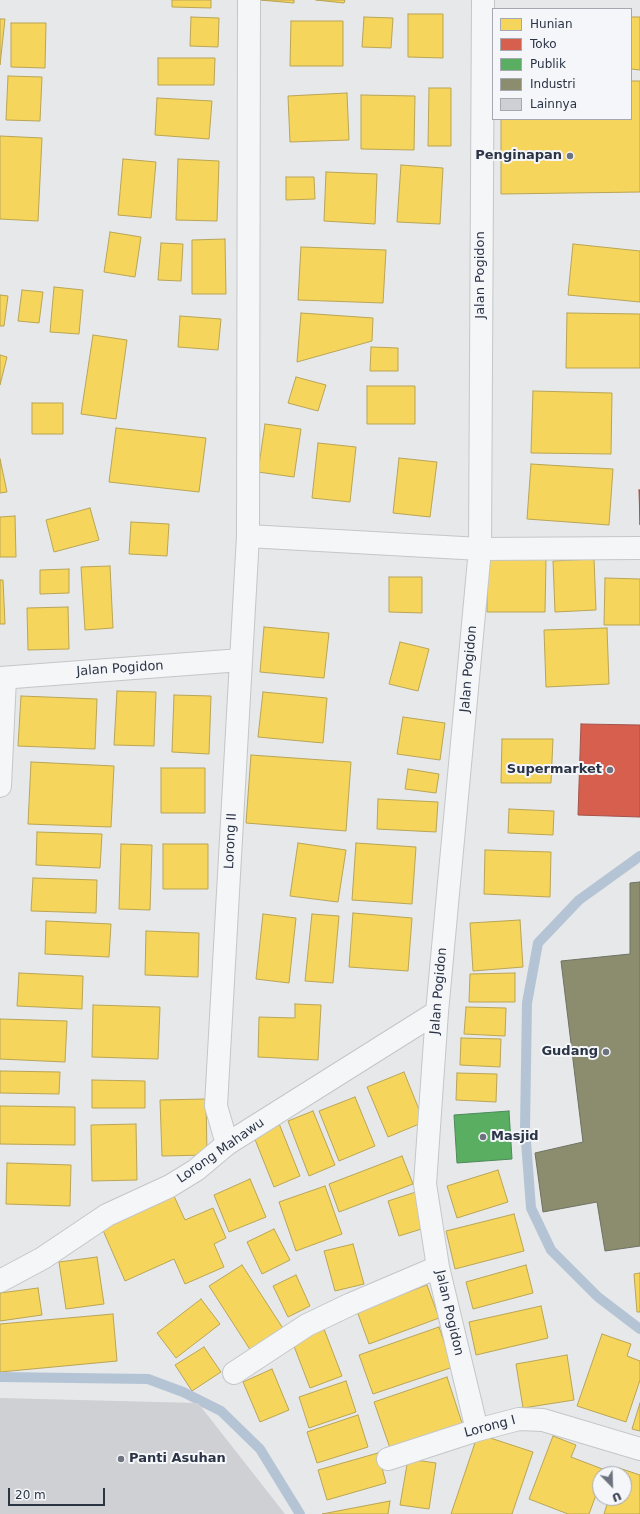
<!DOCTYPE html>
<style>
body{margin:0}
#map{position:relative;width:640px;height:1514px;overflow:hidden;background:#e6e8ea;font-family:"DejaVu Sans",sans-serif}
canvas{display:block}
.legend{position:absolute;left:492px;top:8px;width:140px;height:112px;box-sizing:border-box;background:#f4f6f9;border:1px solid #a4a8b1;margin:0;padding:5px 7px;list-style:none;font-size:12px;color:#2b3445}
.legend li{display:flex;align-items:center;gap:8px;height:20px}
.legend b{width:20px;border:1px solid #a4a8b1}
.north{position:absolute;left:592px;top:1466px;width:40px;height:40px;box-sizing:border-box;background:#f4f6f9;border:1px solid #a4a8b1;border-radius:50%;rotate:157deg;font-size:11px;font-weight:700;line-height:16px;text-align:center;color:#2b3445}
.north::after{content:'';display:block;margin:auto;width:14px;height:18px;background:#6c737f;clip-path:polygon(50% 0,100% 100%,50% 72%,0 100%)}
.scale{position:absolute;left:8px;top:1488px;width:97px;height:18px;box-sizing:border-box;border:2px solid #2b3445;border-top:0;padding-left:5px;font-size:12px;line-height:14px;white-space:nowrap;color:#2b3445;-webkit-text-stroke:3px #f4f6f9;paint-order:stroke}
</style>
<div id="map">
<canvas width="640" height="1514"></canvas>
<ul class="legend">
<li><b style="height:11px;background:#f6d55c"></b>Hunian</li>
<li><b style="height:11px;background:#d6604d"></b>Toko</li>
<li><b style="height:11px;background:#5aae61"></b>Publik</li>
<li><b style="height:11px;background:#8c8c6e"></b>Industri</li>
<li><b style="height:11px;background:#ced0d3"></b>Lainnya</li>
</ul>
<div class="north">U</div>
<div class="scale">20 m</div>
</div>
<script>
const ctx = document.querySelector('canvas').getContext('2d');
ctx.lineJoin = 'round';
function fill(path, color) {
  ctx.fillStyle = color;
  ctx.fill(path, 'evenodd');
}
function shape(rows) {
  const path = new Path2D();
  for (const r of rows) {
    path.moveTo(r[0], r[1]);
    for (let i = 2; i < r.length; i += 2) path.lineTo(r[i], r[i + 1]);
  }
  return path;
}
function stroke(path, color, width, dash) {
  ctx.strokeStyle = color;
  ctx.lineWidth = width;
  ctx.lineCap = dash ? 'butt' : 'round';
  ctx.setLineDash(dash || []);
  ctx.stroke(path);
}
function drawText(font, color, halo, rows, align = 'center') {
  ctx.font = font + ' "DejaVu Sans",sans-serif';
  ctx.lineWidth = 4;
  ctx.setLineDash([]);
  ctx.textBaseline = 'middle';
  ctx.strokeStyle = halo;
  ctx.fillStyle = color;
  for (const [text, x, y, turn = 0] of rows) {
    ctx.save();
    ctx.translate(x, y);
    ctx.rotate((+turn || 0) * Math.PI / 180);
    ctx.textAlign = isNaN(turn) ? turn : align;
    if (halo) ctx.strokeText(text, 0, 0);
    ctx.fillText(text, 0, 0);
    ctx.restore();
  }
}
const homes = shape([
 [172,0,211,0,211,8,172,7,172,0],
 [260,0,294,0,294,3,260,0],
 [316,0,345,0,344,3,316,0],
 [408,14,443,14,443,58,408,57,408,14],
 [191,17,219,18,218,47,190,46,191,17],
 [364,17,393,18,391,48,362,47,364,17],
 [631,17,640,17,640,70,631,69,631,17],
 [0,19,5,19,0,65,0,19],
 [291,21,343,21,343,66,290,66,291,21],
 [11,23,46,23,45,68,11,67,11,23],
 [158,58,215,58,214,85,158,85,158,58],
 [8,76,42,77,40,121,6,120,8,76],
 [631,81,640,81,640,192,501,194,501,119,631,119,631,81],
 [429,88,451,88,451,146,428,146,429,88],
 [347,93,349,140,290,142,288,96,347,93],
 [361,95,415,96,414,150,361,149,361,95],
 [157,98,212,101,209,139,155,135,157,98],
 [0,136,42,138,38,221,0,219,0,136],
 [123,159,156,162,151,218,118,215,123,159],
 [178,159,219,161,217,221,176,220,178,159],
 [401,165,443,168,440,224,397,222,401,165],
 [326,172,377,174,375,224,324,221,326,172],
 [286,177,314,177,315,199,286,200,286,177],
 [110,232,141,237,135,277,104,272,110,232],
 [225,239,226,294,192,294,192,240,225,239],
 [161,243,183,244,181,281,158,280,161,243],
 [573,244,640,251,640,302,568,295,573,244],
 [301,247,386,250,383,303,298,300,301,247],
 [54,287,83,290,79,334,50,332,54,287],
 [22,290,43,292,39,323,18,321,22,290],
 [0,295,8,296,4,326,0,326,0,295],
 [301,313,373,318,372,341,297,362,301,313],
 [567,313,640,314,640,368,566,368,567,313],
 [180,316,221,319,218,350,178,347,180,316],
 [93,335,127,340,116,419,81,414,93,335],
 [371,347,398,348,398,371,370,371,371,347],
 [0,355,7,357,0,385,0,355],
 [296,377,326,385,318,411,288,403,296,377],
 [367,386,415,386,415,424,367,424,367,386],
 [533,391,612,393,611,454,531,453,533,391],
 [32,403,63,403,63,434,32,434,32,403],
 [265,424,301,429,294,477,258,472,265,424],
 [116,428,206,438,199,492,109,482,116,428],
 [318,443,356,447,350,502,312,498,318,443],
 [399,458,437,462,430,517,393,513,399,458],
 [0,459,7,492,0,493,0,459],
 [531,464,613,469,609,525,527,519,531,464],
 [90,508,99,540,54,552,46,520,90,508],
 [15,516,16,557,0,557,0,517,15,516],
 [131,522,169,524,167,556,129,554,131,522],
 [487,558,546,559,545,612,487,612,487,558],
 [594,559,596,610,555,612,553,561,594,559],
 [110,566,113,628,85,630,81,567,110,566],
 [69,569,69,593,40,594,40,570,69,569],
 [389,577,422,577,422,613,389,612,389,577],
 [605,578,640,579,640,625,604,625,605,578],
 [0,580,3,580,5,624,0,624,0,580],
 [68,607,69,649,28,650,27,608,68,607],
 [264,627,329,633,324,678,260,672,264,627],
 [607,628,609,684,546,687,544,630,607,628],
 [400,642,429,649,418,691,389,684,400,642],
 [117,691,156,692,154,746,114,745,117,691],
 [263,692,327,698,323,743,258,737,263,692],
 [174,695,211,696,209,754,172,752,174,695],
 [21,696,97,699,95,749,18,746,21,696],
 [403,717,445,723,440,760,397,754,403,717],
 [502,739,553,739,551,783,501,783,502,739],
 [251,755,351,762,346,831,246,823,251,755],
 [31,762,114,766,111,827,28,824,31,762],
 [161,768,205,768,205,813,161,813,161,768],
 [408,769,439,774,436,793,405,789,408,769],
 [378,799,438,802,436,832,377,829,378,799],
 [509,809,554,811,553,835,508,833,509,809],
 [37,832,102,834,100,868,36,865,37,832],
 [298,843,346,850,338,902,290,896,298,843],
 [356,843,416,847,412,904,352,900,356,843],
 [121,844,152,845,150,910,119,909,121,844],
 [163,844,208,844,208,889,163,889,163,844],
 [485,850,551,852,550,897,484,894,485,850],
 [33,878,97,880,96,913,31,911,33,878],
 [353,913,412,918,408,971,349,967,353,913],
 [263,914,296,918,289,983,256,979,263,914],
 [312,914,339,916,333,983,305,981,312,914],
 [520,920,523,967,473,971,470,923,520,920],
 [46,921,111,924,109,957,45,954,46,921],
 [146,931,199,933,198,977,145,975,146,931],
 [19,973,83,976,82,1009,17,1006,19,973],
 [515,973,515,1002,469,1002,470,974,515,973],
 [295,1004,321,1005,318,1060,258,1057,259,1017,295,1018,295,1004],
 [93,1005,160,1007,158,1059,92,1057,93,1005],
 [466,1007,506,1008,505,1036,464,1034,466,1007],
 [0,1019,67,1021,65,1062,0,1059,0,1019],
 [461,1038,501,1039,500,1067,460,1065,461,1038],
 [0,1071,60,1072,59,1094,0,1093,0,1071],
 [404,1072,424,1122,388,1137,367,1087,404,1072],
 [457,1073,497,1074,496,1102,456,1100,457,1073],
 [92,1080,145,1081,145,1108,92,1108,92,1080],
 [355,1097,375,1146,339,1161,319,1111,355,1097],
 [206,1099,207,1155,162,1156,160,1100,206,1099],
 [0,1106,75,1107,75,1145,0,1144,0,1106],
 [313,1111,335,1165,309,1176,288,1121,313,1111],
 [278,1121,300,1176,274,1187,252,1132,278,1121],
 [136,1124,137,1180,92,1181,91,1125,136,1124],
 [402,1156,413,1184,339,1212,329,1184,402,1156],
 [7,1163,71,1165,70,1206,6,1204,7,1163],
 [498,1170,508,1202,457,1218,447,1186,498,1170],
 [250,1179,266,1217,229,1232,214,1195,250,1179],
 [325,1186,342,1234,296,1251,279,1202,325,1186],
 [416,1192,428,1227,399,1236,388,1201,416,1192],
 [174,1196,185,1220,213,1208,226,1238,214,1244,224,1267,185,1284,174,1259,125,1281,102,1228,174,1196],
 [514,1214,524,1251,455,1269,446,1231,514,1214],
 [274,1229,290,1260,262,1274,247,1242,274,1229],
 [353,1244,364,1284,335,1291,324,1251,353,1244],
 [97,1257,104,1304,66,1309,59,1262,97,1257],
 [242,1265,284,1330,251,1351,209,1286,242,1265],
 [526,1265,533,1293,473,1309,466,1282,526,1265],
 [640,1273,640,1312,637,1312,634,1274,640,1273],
 [296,1275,310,1306,288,1317,273,1286,296,1275],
 [427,1285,439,1318,369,1344,357,1311,427,1285],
 [38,1288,42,1315,0,1321,0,1293,38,1288],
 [201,1299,220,1324,176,1358,157,1333,201,1299],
 [541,1306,548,1338,476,1355,469,1322,541,1306],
 [113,1314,117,1361,0,1372,0,1324,113,1314],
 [439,1327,453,1367,373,1394,359,1355,439,1327],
 [324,1329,342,1376,310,1388,292,1341,324,1329],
 [602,1334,631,1344,627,1356,640,1361,640,1380,626,1422,577,1406,602,1334],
 [204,1347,221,1372,192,1391,175,1365,204,1347],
 [567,1355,574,1400,523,1408,516,1364,567,1355],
 [272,1369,289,1410,260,1422,243,1382,272,1369],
 [447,1377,463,1426,391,1451,374,1402,447,1377],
 [346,1381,356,1412,309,1428,299,1397,346,1381],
 [640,1403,640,1431,632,1429,640,1403],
 [358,1415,368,1447,317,1463,307,1432,358,1415],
 [478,1434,533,1452,512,1514,451,1514,478,1434],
 [553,1436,576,1445,571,1457,605,1470,604,1474,600,1474,600,1484,589,1514,568,1514,529,1499,553,1436],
 [378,1453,386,1483,327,1500,318,1470,378,1453],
 [408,1459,436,1463,429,1509,400,1505,408,1459],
 [619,1468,640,1475,640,1514,604,1514,609,1498,624,1498,624,1474,617,1474,619,1468],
 [390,1501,388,1514,322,1514,390,1501]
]);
fill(homes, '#f6d55c');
stroke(homes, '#b9a555', 1);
const shops = shape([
 [639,490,640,490,640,525,639,490],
 [581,724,640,725,640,817,578,815,581,724]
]);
fill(shops, '#d6604d');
stroke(shops, '#a3534b', 1);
const public = shape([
 [509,1111,512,1159,457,1163,454,1115,509,1111]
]);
fill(public, '#5aae61');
stroke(public, '#4c8959', 1);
const industry = shape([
 [640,882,640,1246,605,1251,597,1202,543,1212,535,1153,583,1142,561,961,630,954,630,883,640,882]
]);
fill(industry, '#8c8c6e');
stroke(industry, '#6f7262', 1);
stroke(shape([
 [640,856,579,900,538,943,527,1003,525,1128,531,1208,551,1250,598,1297,640,1329],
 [0,1377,148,1379,183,1392,221,1411,260,1449,300,1514]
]), '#b4c4d5', 10);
fill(shape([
 [0,1398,198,1403,285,1514,0,1514]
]), '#ced0d3');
const minor = shape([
 [483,0,480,549,640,548],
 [248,536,480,549,437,1012,425,1184,438,1267,477,1430],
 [0,678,241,660],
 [0,786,5,678],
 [227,1144,216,1106,248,536,249,0],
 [0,1281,43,1258,107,1215,170,1186,196,1170,227,1144,437,1012],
 [234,1373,307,1325,351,1304,438,1267],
 [388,1459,477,1430,519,1419,543,1420,640,1449]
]);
stroke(minor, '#c4c6c8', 24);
stroke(minor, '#f5f6f7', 22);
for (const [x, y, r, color] of [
 [570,156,4,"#6c737f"],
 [610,770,4,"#6c737f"],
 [606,1052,4,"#6c737f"],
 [483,1137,4,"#6c737f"],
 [121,1459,4,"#6c737f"]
]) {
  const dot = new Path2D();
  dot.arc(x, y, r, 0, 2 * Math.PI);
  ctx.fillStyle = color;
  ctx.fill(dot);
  stroke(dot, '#f4f6f9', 1.5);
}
drawText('bold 13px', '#2b3445', '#f4f6f9', [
 ["Penginapan",562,156],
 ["Supermarket",602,770],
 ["Gudang",598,1052],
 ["Masjid",491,1137,"left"],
 ["Panti Asuhan",129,1459,"left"]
], 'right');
drawText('13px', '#2b3445', '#f4f6f9', [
 ["Jalan Pogidon",481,275,-90],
 ["Jalan Pogidon",120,669,-4],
 ["Jalan Pogidon",469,669,-85],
 ["Lorong II",231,841,-87],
 ["Jalan Pogidon",439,991,-85],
 ["Lorong Mahawu",221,1151,-35],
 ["Jalan Pogidon",449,1313,77],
 ["Lorong I",490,1427,-15]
]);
</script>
